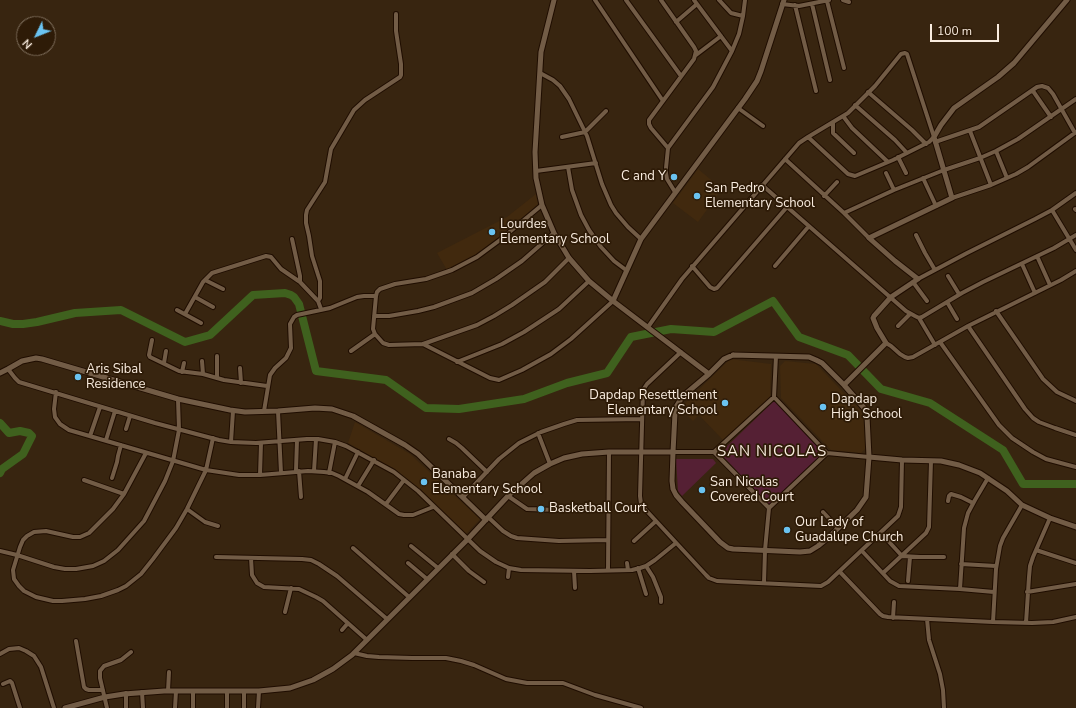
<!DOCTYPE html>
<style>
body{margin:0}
#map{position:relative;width:1076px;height:708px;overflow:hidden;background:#382510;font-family:"Nunito Sans",sans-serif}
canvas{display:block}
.north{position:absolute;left:16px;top:16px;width:40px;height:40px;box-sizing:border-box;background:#2e1b07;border:1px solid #7f6f5d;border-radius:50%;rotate:227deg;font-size:11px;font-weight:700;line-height:16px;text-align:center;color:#f9ecdf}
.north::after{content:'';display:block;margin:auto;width:14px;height:18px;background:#6ac3f1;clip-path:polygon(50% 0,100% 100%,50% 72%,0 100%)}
.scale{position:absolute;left:930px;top:24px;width:69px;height:18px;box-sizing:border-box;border:2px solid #f9ecdf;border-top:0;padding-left:5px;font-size:12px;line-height:14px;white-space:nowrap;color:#f9ecdf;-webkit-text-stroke:3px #2e1b07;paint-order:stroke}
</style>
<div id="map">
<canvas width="1076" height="708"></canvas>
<div class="north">N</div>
<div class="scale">100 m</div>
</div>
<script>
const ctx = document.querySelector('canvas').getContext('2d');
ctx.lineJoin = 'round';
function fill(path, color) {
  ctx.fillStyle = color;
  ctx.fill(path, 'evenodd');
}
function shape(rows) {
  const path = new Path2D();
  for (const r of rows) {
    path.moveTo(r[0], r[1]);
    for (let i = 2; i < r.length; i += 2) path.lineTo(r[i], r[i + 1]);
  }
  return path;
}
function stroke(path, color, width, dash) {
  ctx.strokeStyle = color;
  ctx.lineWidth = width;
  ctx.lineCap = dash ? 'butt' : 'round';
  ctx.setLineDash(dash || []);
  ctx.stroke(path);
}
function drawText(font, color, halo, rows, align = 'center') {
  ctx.font = font + ' "Nunito Sans",sans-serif';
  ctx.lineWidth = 3.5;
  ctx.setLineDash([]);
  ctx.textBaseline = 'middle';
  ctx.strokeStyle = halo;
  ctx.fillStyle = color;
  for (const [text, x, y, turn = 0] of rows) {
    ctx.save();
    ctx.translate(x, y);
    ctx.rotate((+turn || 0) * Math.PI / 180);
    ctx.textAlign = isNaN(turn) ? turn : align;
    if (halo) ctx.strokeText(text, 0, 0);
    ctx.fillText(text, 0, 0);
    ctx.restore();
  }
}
fill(shape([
 [698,169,722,189,698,222,673,203],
 [536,194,538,204,490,247,474,258,447,270,437,253,507,217],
 [730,359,771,364,770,398,723,440,699,415,693,421,680,408],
 [785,361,816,364,865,415,866,448,861,453,831,450,781,398,780,366],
 [355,422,410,454,480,519,465,535,416,488,390,467,348,443]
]), '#41290e');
fill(shape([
 [775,400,824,452,769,505,720,453],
 [676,459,713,459,716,463,682,496,678,491]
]), '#552034');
stroke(shape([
 [0,321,13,324,23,324,37,322,75,313,121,310,185,342,210,335,253,295,285,293,291,295,294,297,299,304,316,371,386,380,426,408,459,409,524,399,567,383,607,373,631,337,671,329,714,332,773,301,799,337,848,355,881,389,930,403,1003,450,1023,484,1076,484],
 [0,423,9,433,20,431,29,433,32,436,23,454,2,469,0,473]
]), '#3f611e', 8);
const minor = shape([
 [595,0,663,101],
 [626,0,681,76],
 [661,0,694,47,696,51,694,59,649,120,649,124,651,128,668,148,666,168,666,173,667,179,675,192],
 [694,0,732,51],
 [719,0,731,13,743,16],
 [843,0,849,2],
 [827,1,844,68],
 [782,4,799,6,829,0],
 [812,4,830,80],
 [795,5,816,91],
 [676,22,697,4],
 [696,55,721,36],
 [540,73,553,80,560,86,569,99,587,136,602,184,611,205,616,213,628,227,641,239],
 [1033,91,1051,117],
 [868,92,912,130,926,144],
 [855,105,895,140,907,153],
 [738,108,763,126],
 [843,116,852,128,888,162],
 [833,123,833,133,854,153],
 [970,131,991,185],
 [562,137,585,132,606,111],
 [935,142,979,127,1037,87,1042,86,1048,88,1053,94,1075,133],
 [668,148,713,87,732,51,739,34,743,16,745,0],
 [996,151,1007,178],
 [898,157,906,173],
 [785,159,844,213,869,238],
 [568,167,572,190,581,215,589,230,601,247,614,261,626,270],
 [536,171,596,163],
 [886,173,894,190],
 [923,178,936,206],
 [762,185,906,311,915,316,919,318,922,317,962,293,983,282,1054,248,1076,235],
 [824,196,837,182],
 [952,198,991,185,1016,174,1028,167,1076,132],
 [1075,209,1076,210],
 [1052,210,1076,250],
 [844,213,894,190,944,170,980,158,996,151,1018,139,1076,99],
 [916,235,925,253,935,270],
 [292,239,300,276,300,282],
 [1037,256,1050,285],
 [1022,264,1035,293],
 [692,266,710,287,714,289,717,288,787,207],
 [775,266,809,226],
 [948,276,959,294],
 [918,279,967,253,1035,219,1052,210,1076,193],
 [205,280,223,289],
 [913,282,927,301],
 [376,296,373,329,375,334,383,343,389,345,423,344,490,378,499,380,522,370,551,354,571,339,613,301],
 [195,297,213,307],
 [318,301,320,298,320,281,312,256,309,236,306,223,306,215,307,210,325,182,331,149,354,110,365,100,400,77,401,75,401,64,396,31,396,14],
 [947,302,957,319],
 [177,310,201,323],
 [996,311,1043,379,1057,392,1076,401],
 [185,314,203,282,212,273,266,256,271,257,281,269,300,282,318,301,321,309],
 [374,316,389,316,418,311,434,307,472,293,496,279,522,261,554,233],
 [919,318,935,345],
 [898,326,910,314],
 [968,326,1025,409,1033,418,1039,422,1055,428,1076,435],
 [648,327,682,279,799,143,808,137,848,113,875,86,901,54,905,53,907,54,934,137,929,142,893,160,855,176,848,174,808,137],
 [152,340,149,355,150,357,179,371,203,374,224,380,267,386],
 [940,342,999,425,1012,438,1033,452,1046,459,1076,467],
 [886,343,891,346,900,354,905,357,908,358,913,357,968,326,1061,280,1076,271],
 [423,344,477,325,494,316,512,305,545,282,569,258],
 [351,351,375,334],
 [681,352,647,384,643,390,640,496,641,504,644,508,706,575,709,578,717,581,800,585,821,586,828,582,898,516,901,507,902,460],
 [202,361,203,374],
 [457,362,502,344,524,332,559,309,589,281],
 [164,363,166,351],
 [240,368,241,383],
 [8,369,15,378,19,382,155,423,219,440,231,442,256,443,307,439,318,439,335,442,346,446,394,472,418,491,480,551,496,562,509,568,521,570,590,571,632,570,640,568,646,566,655,560,676,543],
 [182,372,184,363],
 [217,378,217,356],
 [56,392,54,409,55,417,60,424,69,430,206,470,239,475,260,475,308,471,324,472,332,473,339,476,368,492,399,514,404,515,413,515,433,507],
 [774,397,776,356],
 [264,411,270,375,275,368,286,358,291,348,290,324,294,317,297,315,330,308,357,297,364,296,376,296,377,292,380,289,395,284,426,279,452,270,477,257,500,240,542,205],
 [278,411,281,473],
 [126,429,130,416],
 [538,433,550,464],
 [90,436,100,407],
 [449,439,456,443,462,448,487,472],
 [106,440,115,411],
 [231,442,233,411],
 [673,452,714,452],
 [146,453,124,494,113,509,89,533,80,537,73,537,46,531,34,532,27,536,23,540,20,547,13,570,14,579,19,586,24,591,36,597,53,601,62,601,85,599,101,596,118,590,126,586,141,574,153,559,176,528,187,509,206,470,213,438],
 [827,453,869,457],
 [296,471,297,440],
 [299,471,301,497],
 [314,471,316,439],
 [329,473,335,442],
 [260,475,261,443],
 [112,478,117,462,118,456,121,445],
 [345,479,358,452],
 [84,480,124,494],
 [358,486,374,460],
 [508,496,527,509,559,510,608,509],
 [463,497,499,459,519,443,541,432,564,424,577,420,642,419],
 [948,501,949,496,951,494,961,497,973,503],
 [386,504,404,480],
 [187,509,205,522,218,526],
 [823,512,838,528],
 [488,517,503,531,511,536,517,538,559,541,608,540],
 [881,533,902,556,920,557,944,557],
 [634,541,656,521],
 [411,546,438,568],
 [353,548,409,597],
 [1036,550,1076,563],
 [0,551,17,555,54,567,65,569,76,569,93,566,104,561,118,550,144,521,165,481,173,461,179,430,178,399],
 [862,551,890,581,899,586,960,589,994,592],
 [452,554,469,571,484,582],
 [216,557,302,559,311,560,319,564,337,576,387,619],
 [251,558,252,575,257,583,264,587,299,589,316,597,323,601,367,640],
 [408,563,427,579],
 [627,563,628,570],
 [961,564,996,566],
 [646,566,653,577,661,597,661,602],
 [638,568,646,594],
 [608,570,609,452],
 [574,571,575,588],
 [840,572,880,614,883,616,888,617,993,622,1032,623,1053,622,1076,617],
 [883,573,926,533,929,527,931,461],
 [508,577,509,568],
 [908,581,910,557],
 [764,583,765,550,769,508,827,453,774,397,714,452,769,508],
 [960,589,964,528,968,513,975,500,988,478],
 [1027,592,1076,584],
 [285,612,291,588],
 [893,618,894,602],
 [927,619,929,640,940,674,943,690,944,708],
 [993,622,996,569,1000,546,1003,538,1022,505],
 [1026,623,1029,577,1030,566,1033,557,1050,518],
 [342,630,348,623],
 [76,641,84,687,86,689,89,690,103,690],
 [354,653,367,656,379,657,412,658,446,658,461,661,474,665,506,679,527,683,563,683,595,695,641,708],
 [0,654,9,649,19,648,26,651,34,656,41,667,54,708],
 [3,684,10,681,12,683,20,708],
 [168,691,169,672],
 [193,691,193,708],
 [142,692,143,708],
 [126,693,126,708],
 [107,708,100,678,100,671,104,666,121,660,131,652],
 [175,708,176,691],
 [227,708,227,691],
 [244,708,244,691],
 [258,708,259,691]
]);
const tertiary = shape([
 [554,0,541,52,535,152,536,178,542,205,554,233,569,258,589,281,613,301,709,374],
 [613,301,641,239,745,99,757,81,761,71,784,0],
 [733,355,809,357,816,360,822,363,844,385,865,409,867,416,869,457,866,497,857,510,829,537,818,546,810,551,800,552,733,549,728,548,720,542,682,502,676,495,673,489,672,481,673,452,675,413,676,407,679,402,683,396,709,374,724,359,733,355],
 [0,373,8,369,22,361,36,358,42,359,178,399,230,410,245,412,278,411,315,408,332,409,353,416,405,445,418,454,486,520],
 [844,385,886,343,877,328,873,318,874,316,891,297,918,279,895,261,869,238,952,198,934,137,941,125,954,108,998,77,1014,63,1067,0],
 [869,457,902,460,941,461,959,465,980,473,1007,491,1022,505,1050,518,1076,527],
 [65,708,105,697,124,694,164,691,259,691,290,688,313,680,333,669,352,655,467,540,508,496,534,473,550,464,564,458,582,454,609,452,673,452]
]);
stroke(minor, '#1f0d00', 6);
stroke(tertiary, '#1f0d00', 7);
stroke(minor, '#725c46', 4);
stroke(tertiary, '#725c46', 5);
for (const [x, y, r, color] of [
 [674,177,4,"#6ac3f1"],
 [697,196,4,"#6ac3f1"],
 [492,232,4,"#6ac3f1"],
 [78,377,4,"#6ac3f1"],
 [725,403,4,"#6ac3f1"],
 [823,407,4,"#6ac3f1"],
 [424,482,4,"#6ac3f1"],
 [702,490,4,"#6ac3f1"],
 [541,509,4,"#6ac3f1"],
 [787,530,4,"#6ac3f1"]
]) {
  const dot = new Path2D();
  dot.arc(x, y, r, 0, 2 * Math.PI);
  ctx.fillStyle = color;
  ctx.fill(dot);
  stroke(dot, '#2e1b07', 1.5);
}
drawText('13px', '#f9ecdf', '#2e1b07', [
 ["C and Y",666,177,"right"],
 ["San Pedro",705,189],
 ["Elementary School",705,204],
 ["Lourdes",500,225],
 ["Elementary School",500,240],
 ["Aris Sibal",86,370],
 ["Residence",86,385],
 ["Dapdap Resettlement",717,396,"right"],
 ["Elementary School",717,411,"right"],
 ["Dapdap",831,400],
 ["High School",831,415],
 ["Banaba",432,475],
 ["Elementary School",432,490],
 ["San Nicolas",710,483],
 ["Covered Court",710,498],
 ["Basketball Court",549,509],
 ["Our Lady of",795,523],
 ["Guadalupe Church",795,538]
], 'left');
ctx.letterSpacing = '1px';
drawText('15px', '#f9ecdf', '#2e1b07', [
 ["SAN NICOLAS",772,452]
]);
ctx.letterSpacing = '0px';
</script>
